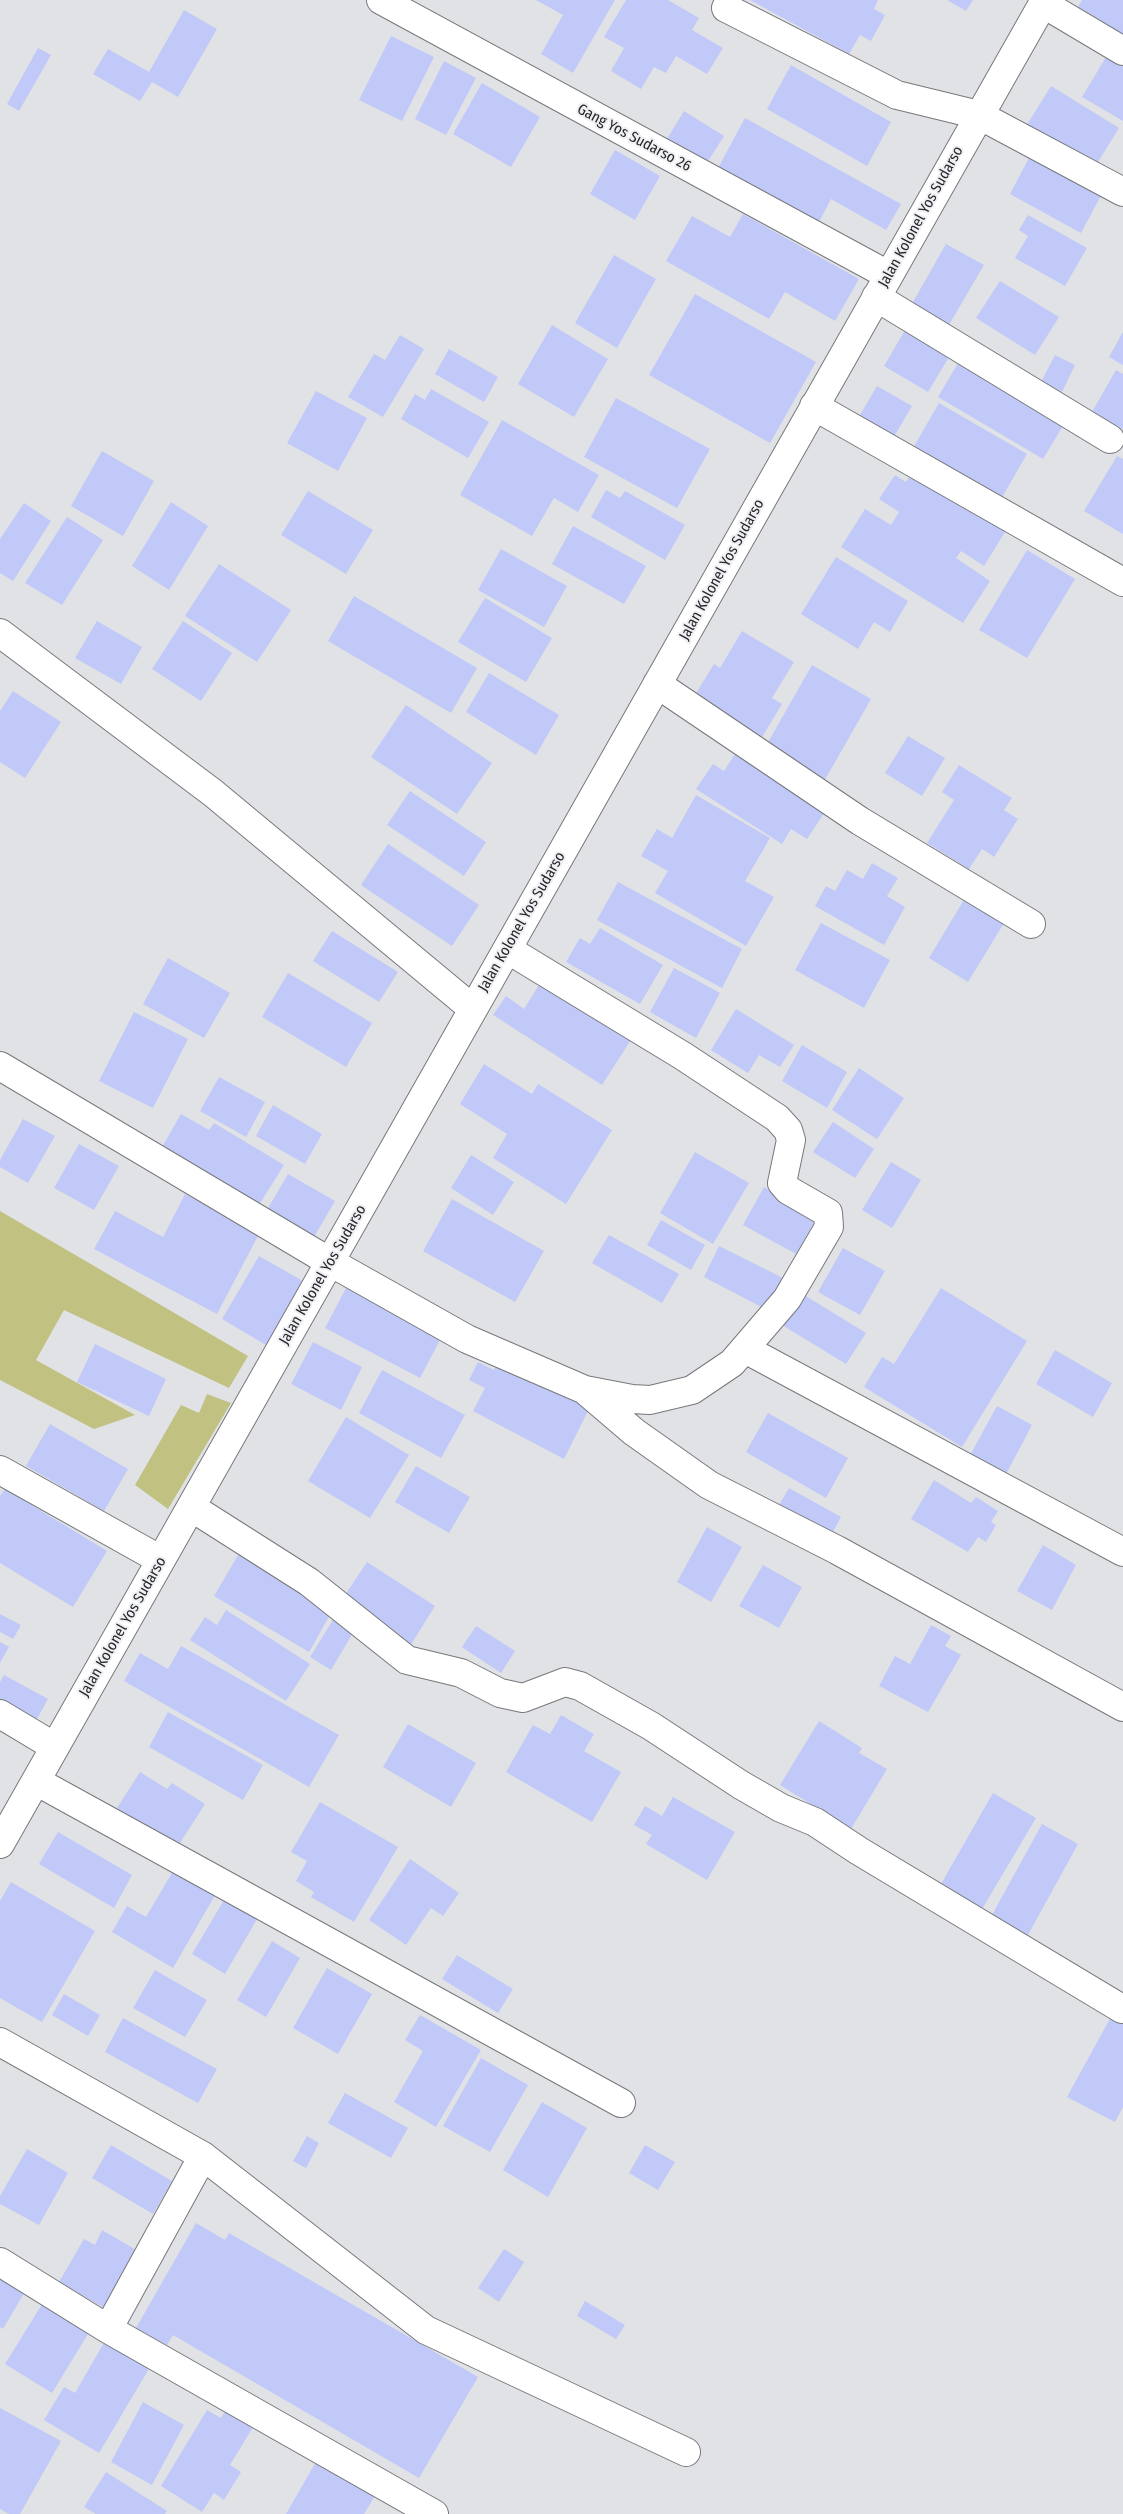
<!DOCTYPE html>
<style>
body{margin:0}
canvas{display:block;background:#e1e2e6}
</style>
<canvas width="1123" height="2514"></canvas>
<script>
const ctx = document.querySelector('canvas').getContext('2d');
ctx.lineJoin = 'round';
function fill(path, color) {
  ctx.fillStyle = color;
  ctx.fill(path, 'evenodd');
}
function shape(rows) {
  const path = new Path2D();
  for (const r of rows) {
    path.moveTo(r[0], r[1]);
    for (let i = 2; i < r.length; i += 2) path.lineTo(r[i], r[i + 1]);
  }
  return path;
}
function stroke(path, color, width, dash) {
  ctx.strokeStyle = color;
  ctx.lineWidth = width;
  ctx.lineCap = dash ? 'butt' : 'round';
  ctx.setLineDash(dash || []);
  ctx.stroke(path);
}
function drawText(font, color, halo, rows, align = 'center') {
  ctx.font = font + ' "Fira Sans Condensed",sans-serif';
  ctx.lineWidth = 4;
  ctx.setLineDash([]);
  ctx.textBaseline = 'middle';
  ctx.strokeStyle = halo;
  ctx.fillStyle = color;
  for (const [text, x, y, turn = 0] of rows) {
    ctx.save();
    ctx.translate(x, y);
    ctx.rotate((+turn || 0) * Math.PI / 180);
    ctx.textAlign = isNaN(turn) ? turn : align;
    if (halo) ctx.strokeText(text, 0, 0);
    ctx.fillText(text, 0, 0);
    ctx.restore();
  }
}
fill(shape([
 [0,1211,248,1356,229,1388,64,1310,36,1360,135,1415,94,1429,0,1380],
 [207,1394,231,1403,168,1509,135,1485,181,1405,199,1413]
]), '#c1c182');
fill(shape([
 [536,0,615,0,573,73,541,54,563,15],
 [626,0,668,0,699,18,692,30,723,48,707,74,676,56,666,73,654,67,641,89,611,71,624,48,604,37],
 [750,0,878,0,874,9,885,15,871,41,860,35,849,54],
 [947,0,973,0,966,11],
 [1082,0,1123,0,1123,43,1073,15],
 [184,10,217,29,178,97,152,82,140,101,93,74,108,49,149,72],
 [391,36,434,57,402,121,359,100],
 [38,48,51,55,19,111,7,104],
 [1109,52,1123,61,1123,121,1082,97],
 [444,61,476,78,446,135,415,119],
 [791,65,891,122,867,166,767,109],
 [482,83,540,117,511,167,453,134],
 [1051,86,1119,128,1093,170,1025,128],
 [684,111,724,136,705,166,665,142],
 [745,118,901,204,886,230,831,199,818,224,718,168],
 [615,150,660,176,635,220,590,194],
 [1032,152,1104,190,1081,233,1010,194],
 [743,214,859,279,835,321,785,292,769,319,666,261,692,216,730,237],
 [1028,215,1087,248,1065,286,1015,258,1028,236,1019,230],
 [946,244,984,265,946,330,909,309],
 [614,255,656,279,617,348,575,323],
 [1000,281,1059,317,1035,355,976,318],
 [695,294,816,362,770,443,649,375],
 [552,325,608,359,574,417,518,384],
 [908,325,952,352,928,392,884,366],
 [1123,332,1123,365,1109,357],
 [400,335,424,349,383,417,348,397,374,354,385,360],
 [449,349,498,377,484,402,435,374],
 [1055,355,1075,365,1062,392,1041,382],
 [961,358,1066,421,1043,459,938,397],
 [1116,370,1123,374,1123,429,1092,412],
 [877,386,912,406,892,440,857,420],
 [431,389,489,422,468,458,401,419,415,394,425,400],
 [316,391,367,418,338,471,287,443],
 [616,398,710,449,677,508,584,457],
 [939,403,1027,454,1001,499,913,448],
 [502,420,599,475,578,512,554,498,532,536,460,495],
 [102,451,154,481,123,536,71,506],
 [1117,456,1123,459,1123,534,1084,511],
 [917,465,1010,524,984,566,961,551,956,558,990,581,963,623,841,547,865,509,891,525,899,512,879,499,895,475,906,482],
 [606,490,620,498,625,491,685,525,665,560,591,517],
 [308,491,373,530,346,574,281,535],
 [171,502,208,526,169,590,132,566],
 [24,503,51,521,13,581,0,573,0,539],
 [67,517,103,540,62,605,25,583],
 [573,526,646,566,624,604,552,564],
 [501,549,567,586,544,627,478,590],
 [1027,550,1075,579,1027,658,979,630],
 [836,557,908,601,890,632,874,622,858,649,801,614],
 [219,564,291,610,257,662,185,616],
 [354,596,477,668,451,713,328,641],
 [485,598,552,638,526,682,458,642],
 [97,621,142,647,121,684,75,658],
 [183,621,232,653,201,701,152,669],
 [742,631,794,662,772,698,782,704,758,744,690,703,714,664,720,668],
 [812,665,871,699,822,785,763,751],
 [489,673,559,715,536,755,466,712],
 [13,691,61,722,25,778,0,762,0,711],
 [406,705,492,763,457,814,371,757],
 [908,736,945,758,922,796,885,773],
 [735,754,825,812,807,839,791,829,782,844,696,789,713,764,724,771],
 [959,765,1012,798,1004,810,1018,819,994,857,982,849,969,869,927,843,954,800,942,792],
 [410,791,486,842,464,876,387,825],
 [696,795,770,838,745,881,774,897,746,946,655,893,668,871,641,856,657,829,672,838],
 [388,844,479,905,452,946,361,885],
 [872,863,898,878,887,896,905,907,884,945,815,906,826,886,835,891,847,870,863,879],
 [618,882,742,949,722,988,597,920],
 [965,898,1004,923,968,982,929,958],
 [821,923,890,960,864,1008,795,970],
 [600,928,663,965,640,1004,566,962,580,938,590,944],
 [332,931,398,972,379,1002,313,961],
 [168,958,230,993,204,1038,143,1004],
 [674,968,720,993,696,1038,650,1012],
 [288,973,372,1023,346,1067,262,1017],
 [544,977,634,1035,602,1085,493,1015,506,996,524,1009],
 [736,1009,794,1045,780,1067,759,1055,748,1073,711,1050],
 [134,1012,188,1039,153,1108,99,1081],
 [802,1045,847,1072,827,1108,782,1081],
 [484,1064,532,1094,538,1084,612,1130,566,1204,493,1158,507,1134,460,1104],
 [859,1068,904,1098,877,1139,832,1110],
 [219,1077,265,1102,246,1137,200,1111],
 [273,1105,322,1134,305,1164,256,1136],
 [181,1114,209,1130,214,1123,284,1165,259,1205,162,1147],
 [23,1119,55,1136,28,1183,0,1167,0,1160],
 [833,1122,874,1149,855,1178,813,1152],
 [79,1144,119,1166,94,1210,54,1188],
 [695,1152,749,1183,713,1244,660,1213],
 [471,1155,514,1182,493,1215,451,1188],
 [891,1162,921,1180,892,1228,862,1210],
 [288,1174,335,1201,314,1237,267,1210],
 [764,1187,817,1217,796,1254,743,1225],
 [185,1194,259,1234,217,1314,94,1249,115,1211,163,1237],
 [452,1199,544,1251,515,1302,423,1251],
 [661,1220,705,1245,691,1270,647,1245],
 [609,1235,679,1274,662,1303,592,1263],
 [719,1246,783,1278,767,1310,704,1277],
 [843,1248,885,1271,860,1315,818,1292],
 [259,1256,303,1281,266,1345,222,1319],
 [346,1288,441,1338,420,1378,325,1328],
 [941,1288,1027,1341,962,1447,864,1387,882,1357,894,1364],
 [801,1293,866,1333,846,1364,782,1325],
 [313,1342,362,1367,341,1410,291,1384],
 [95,1344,166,1379,149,1416,77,1382],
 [1055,1350,1112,1383,1093,1417,1036,1384],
 [499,1359,590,1407,564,1459,473,1411,485,1388,469,1380,478,1362,494,1370],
 [382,1370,465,1415,441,1458,359,1413],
 [997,1406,1032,1425,1004,1478,968,1459],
 [768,1413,848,1458,826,1498,746,1452],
 [346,1417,409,1455,370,1518,308,1481],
 [50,1424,128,1469,104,1511,26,1466],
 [416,1466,470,1497,449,1533,395,1502],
 [934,1480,971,1503,976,1497,998,1511,991,1522,996,1525,986,1542,978,1537,968,1552,911,1519],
 [789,1488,841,1517,832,1534,779,1505],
 [5,1489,107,1551,73,1607,0,1563,0,1496],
 [707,1527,742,1547,711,1602,677,1582],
 [1043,1545,1076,1565,1052,1610,1017,1591],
 [241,1550,335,1606,309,1652,214,1596],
 [367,1562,435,1606,410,1646,341,1601],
 [763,1565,802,1587,779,1628,739,1606],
 [226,1610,310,1664,286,1701,190,1640,205,1617,217,1625],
 [0,1614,21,1625,13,1639,0,1632],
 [336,1615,356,1628,331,1670,310,1657],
 [931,1625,951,1636,945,1646,961,1655,928,1712,879,1686,895,1656,910,1664],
 [476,1626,515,1651,501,1673,462,1647],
 [0,1642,9,1647,0,1663],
 [181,1646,339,1735,309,1787,124,1681,140,1653,168,1669],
 [4,1675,48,1699,37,1719,0,1699,0,1682],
 [168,1712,263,1765,243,1800,149,1747],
 [561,1715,594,1734,584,1751,621,1772,592,1822,506,1772,533,1725,550,1734],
 [819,1721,862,1748,859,1753,887,1769,851,1829,780,1785],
 [408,1724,476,1763,451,1807,383,1767],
 [140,1772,167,1789,172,1783,205,1804,178,1846,117,1808],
 [993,1793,1036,1818,978,1916,937,1891],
 [673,1797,735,1832,707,1880,646,1844,652,1835,634,1825,645,1806,662,1816],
 [320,1802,398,1847,354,1922,311,1897,314,1892,296,1881,307,1861,291,1852],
 [1042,1824,1078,1844,1023,1944,987,1924],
 [58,1832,132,1875,114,1908,39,1864],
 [410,1859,459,1893,443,1916,431,1908,406,1945,369,1920],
 [176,1866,218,1890,173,1968,112,1932,127,1906,146,1917],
 [11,1882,95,1931,42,2022,0,1998,0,1901],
 [227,1895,260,1914,225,1974,192,1954],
 [272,1941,300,1958,266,2017,237,2000],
 [457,1955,513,1989,498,2013,442,1979],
 [327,1968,372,1994,338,2054,293,2028],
 [155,1970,207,2000,185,2037,133,2008],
 [64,1994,100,2015,88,2036,52,2015],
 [420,2015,481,2050,436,2127,394,2102,423,2051,405,2040],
 [1112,2015,1123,2021,1123,2107,1115,2122,1067,2097],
 [123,2018,217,2069,198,2103,105,2052],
 [481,2058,528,2085,490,2152,443,2126],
 [345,2093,408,2128,391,2158,328,2123],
 [542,2102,587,2128,548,2197,503,2170],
 [307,2136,319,2143,306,2168,293,2161],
 [111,2145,172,2181,153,2214,92,2178],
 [645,2145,675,2162,658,2190,629,2173],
 [27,2149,68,2173,39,2225,0,2204,0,2196],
 [196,2223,225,2240,229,2233,478,2377,419,2478,173,2335,167,2345,136,2328],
 [102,2230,138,2251,106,2309,59,2282,84,2239,95,2245],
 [504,2249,524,2262,499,2302,478,2288],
 [0,2275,26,2290,3,2329,0,2327],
 [44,2301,91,2329,52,2393,5,2364],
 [585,2301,625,2325,616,2339,577,2316],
 [105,2341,150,2367,99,2453,44,2420,64,2387,75,2393],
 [143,2402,184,2425,152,2485,111,2462],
 [228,2405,256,2422,230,2465,241,2472,224,2500,214,2493,202,2512,161,2486,207,2410,221,2418],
 [0,2408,61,2441,20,2514,9,2514,0,2509],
 [317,2460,376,2494,364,2514,286,2514],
 [106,2472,167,2511,165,2514,96,2514,84,2507]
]), '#c0c9f7');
const minor = shape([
 [381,0,888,275],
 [1044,4,1123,51],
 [726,8,897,95,979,115,1123,192],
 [876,297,1110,439],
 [814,406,1123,582],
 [0,633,213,793,473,1009],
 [657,684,860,821,1031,924],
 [0,1066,330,1262,467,1339,585,1390,632,1399,650,1400,692,1390,732,1363,787,1299,829,1227,828,1213,788,1190,782,1183,791,1140,788,1130,777,1118,683,1056,507,949],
 [745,1349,1123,1552],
 [586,1391,634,1432,709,1485,837,1550,1123,1707],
 [0,1470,161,1560],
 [191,1507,309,1582,407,1660,461,1673,500,1693,523,1698,565,1682,580,1686,651,1726,741,1785,781,1808,815,1822,859,1851,1122,2009],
 [0,1714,55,1747],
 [36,1781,621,2103],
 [0,1844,1045,0],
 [0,2042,203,2156,426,2330,686,2452],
 [0,2262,108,2329,434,2514],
 [108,2329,203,2156]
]);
stroke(minor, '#77787b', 30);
stroke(minor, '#fff', 28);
drawText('15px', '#272729', '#eff0f4', [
 ["Gang Yos Sudarso 26",634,138,28],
 ["Jalan Kolonel Yos Sudarso",921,217,-61],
 ["Jalan Kolonel Yos Sudarso",722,570,-61],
 ["Jalan Kolonel Yos Sudarso",522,922,-60],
 ["Jalan Kolonel Yos Sudarso",323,1275,-60],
 ["Jalan Kolonel Yos Sudarso",123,1627,-60]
]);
</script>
